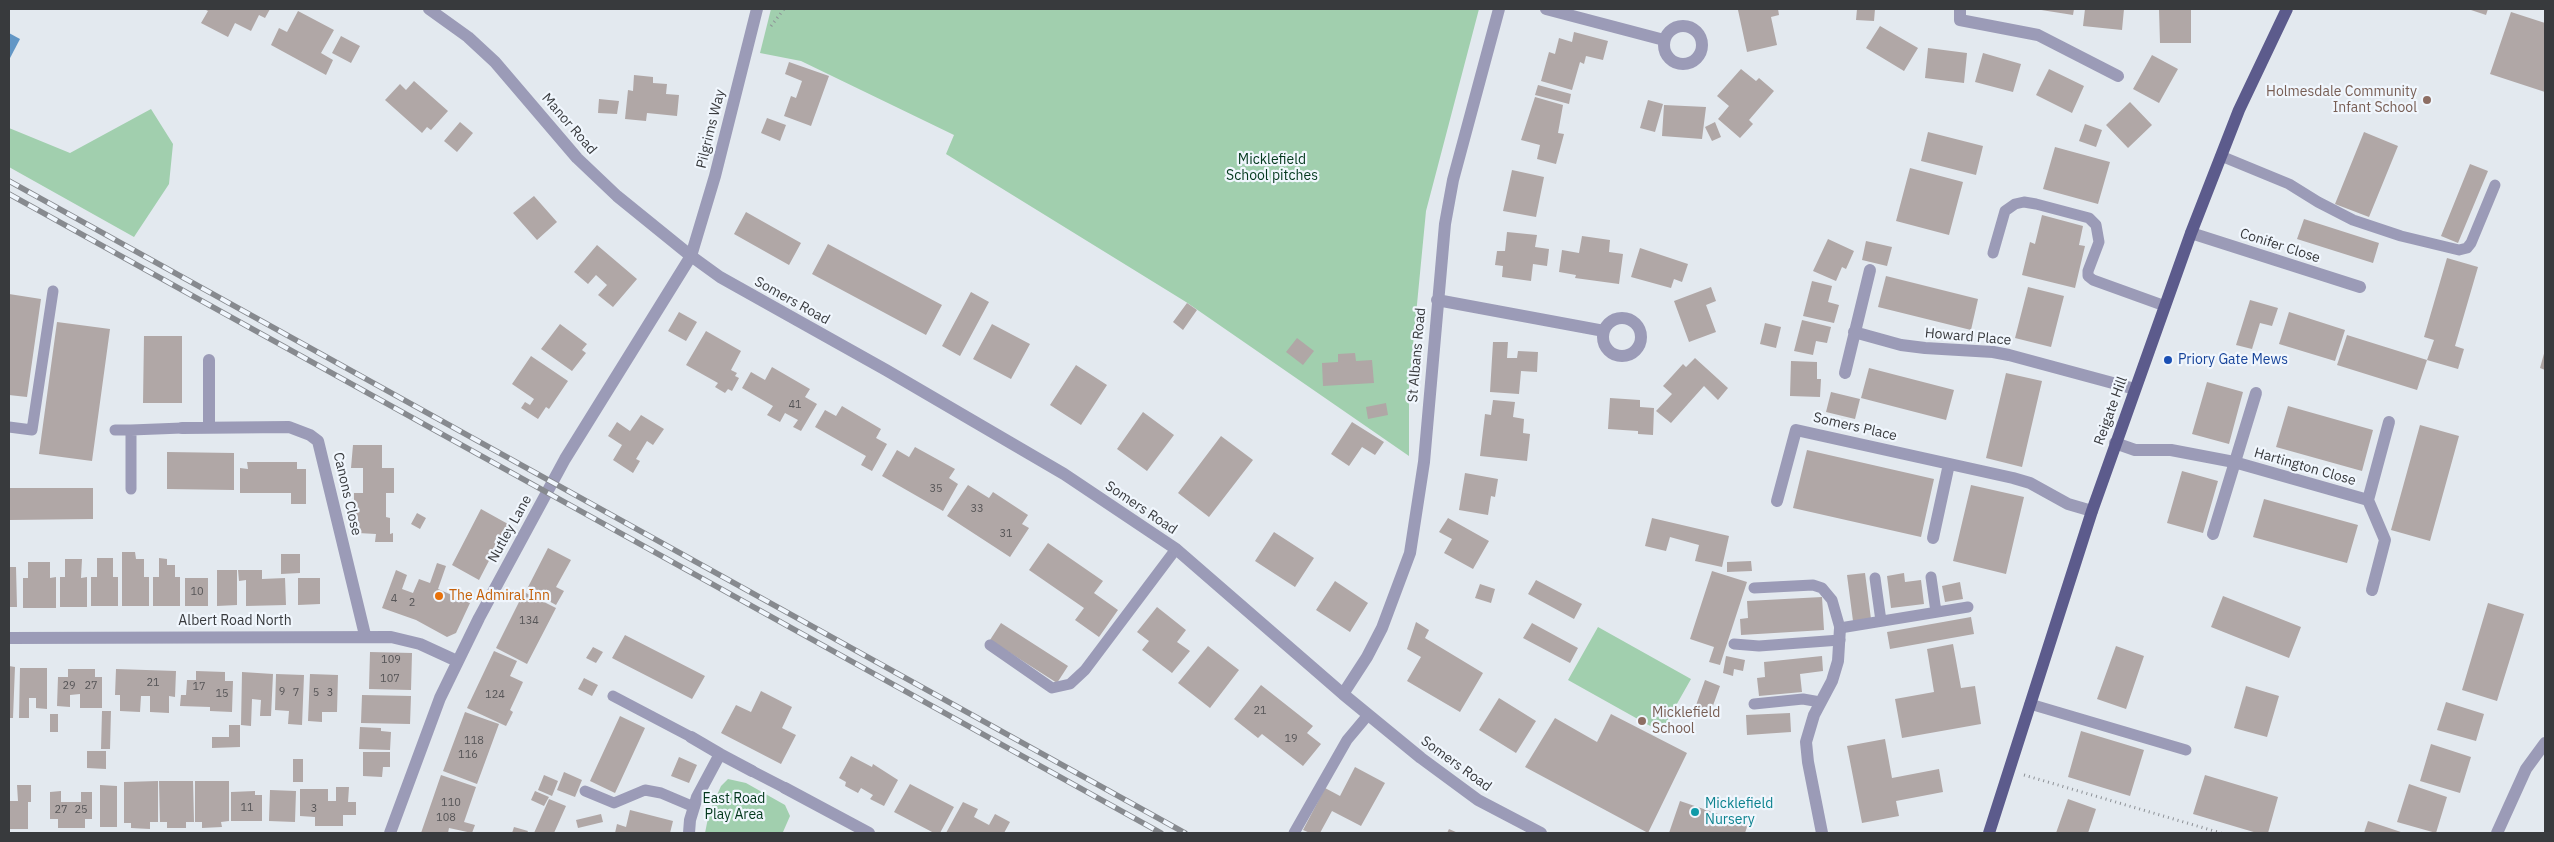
<!DOCTYPE html>
<style>
body{margin:0}
#map{position:relative;width:2554px;height:842px;overflow:hidden;background:#e3e9ef;font-family:"IBM Plex Sans",sans-serif}
canvas{display:block}
.frame{position:absolute;inset:0;border:10px solid #383a3d;pointer-events:none}
</style>
<div id="map">
<canvas width="2554" height="842"></canvas>
<div class="frame"></div>
</div>
<script>
const ctx = document.querySelector('canvas').getContext('2d');
ctx.lineJoin = 'round';
function fill(path, color) {
  ctx.fillStyle = color;
  ctx.fill(path, 'evenodd');
}
function shape(rows) {
  const path = new Path2D();
  for (const r of rows) {
    if (r.length === 3) {
      path.moveTo(r[0] + r[2], r[1]);
      path.arc(r[0], r[1], r[2], 0, 2 * Math.PI);
      continue;
    }
    path.moveTo(r[0], r[1]);
    for (let i = 2; i < r.length; i += 2) path.lineTo(r[i], r[i + 1]);
  }
  return path;
}
function stroke(path, color, width, dash) {
  ctx.strokeStyle = color;
  ctx.lineWidth = width;
  ctx.lineCap = dash ? 'butt' : 'round';
  ctx.setLineDash(dash || []);
  ctx.stroke(path);
}
function drawText(font, color, halo, rows, align = 'center') {
  ctx.font = font + ' "IBM Plex Sans",sans-serif';
  ctx.lineWidth = 4.5;
  ctx.setLineDash([]);
  ctx.textBaseline = 'middle';
  ctx.strokeStyle = halo;
  ctx.fillStyle = color;
  for (const [text, x, y, turn = 0] of rows) {
    ctx.save();
    ctx.translate(x, y);
    ctx.rotate((+turn || 0) * Math.PI / 180);
    ctx.textAlign = isNaN(turn) ? turn : align;
    if (halo) ctx.strokeText(text, 0, 0);
    ctx.fillText(text, 0, 0);
    ctx.restore();
  }
}
fill(shape([
 [771,9,1479,9,1426,211,1409,387,1409,456,1186,302,946,154,954,135,801,61,760,53],
 [151,109,173,144,169,184,134,237,9,167,9,128,70,153],
 [1598,627,1691,679,1661,732,1568,680],
 [728,779,746,783,785,805,790,816,783,832,705,833,709,813,721,786]
]), '#a1cfae');
fill(shape([
 [9,33,20,39,9,60]
]), '#6296c5');
fill(shape([
 [204,9,270,9,265,18,259,15,251,31,235,23,228,37,201,23,208,11],
 [1778,9,1779,15,1771,17,1777,45,1747,52,1738,10],
 [1857,9,1875,9,1874,21,1856,20],
 [2035,9,2074,9,2073,15],
 [2085,9,2124,9,2122,30,2083,26],
 [2159,9,2191,9,2191,43,2160,43],
 [2468,9,2488,9,2486,15],
 [298,11,334,30,321,53,333,60,326,75,271,45,279,28,287,32],
 [2511,12,2545,23,2545,92,2490,74],
 [1880,26,1918,48,1904,71,1866,48],
 [1574,32,1608,41,1603,60,1586,56,1584,64,1580,62,1572,90,1541,81,1549,52,1555,54,1559,38,1572,42],
 [341,36,360,46,351,63,332,53],
 [1928,48,1967,53,1964,83,1925,78],
 [1983,53,2021,64,2013,92,1975,82],
 [2152,55,2178,69,2159,103,2133,89],
 [789,62,829,76,811,126,784,116,791,96,796,98,802,81,785,74],
 [1741,69,1756,81,1759,78,1774,91,1749,120,1753,124,1740,138,1718,119,1729,106,1717,96],
 [2049,69,2084,86,2072,113,2036,95],
 [634,75,653,77,653,83,667,84,666,94,679,95,677,116,647,113,646,121,625,119,628,90,633,91],
 [414,81,448,111,431,130,427,127,422,133,385,100,400,84,406,90],
 [1538,85,1571,94,1569,104,1535,95],
 [1535,97,1563,105,1558,133,1564,134,1556,164,1537,159,1540,145,1521,140],
 [599,99,619,101,617,114,598,113],
 [1648,100,1663,104,1655,132,1640,128],
 [2130,102,2152,125,2128,148,2106,125],
 [1664,105,1706,107,1702,139,1662,136],
 [767,118,786,125,780,141,761,133],
 [460,122,473,133,457,152,444,141],
 [1715,122,1721,137,1712,141,1705,127],
 [2085,124,2102,130,2096,147,2079,141],
 [1928,132,1983,146,1976,175,1921,161],
 [2364,132,2398,146,2369,217,2335,204],
 [2055,147,2110,162,2098,204,2043,189],
 [2470,164,2488,171,2458,243,2441,236],
 [1910,168,1963,182,1949,235,1896,221],
 [1512,170,1544,177,1536,217,1503,211],
 [534,196,557,222,537,240,513,213],
 [746,212,801,243,789,265,734,234],
 [2042,215,2083,226,2079,245,2085,246,2075,288,2022,275,2030,242,2035,244],
 [2304,219,2379,243,2373,263,2297,239],
 [1507,232,1537,235,1535,247,1549,249,1547,266,1533,264,1531,281,1502,277,1503,266,1495,265,1497,251,1505,251],
 [1582,236,1610,240,1609,252,1623,254,1619,284,1575,278,1576,275,1559,272,1562,250,1579,253],
 [1828,239,1854,251,1846,269,1842,267,1836,281,1813,271],
 [1866,241,1892,247,1887,266,1862,260],
 [828,244,942,305,926,335,812,274],
 [597,245,637,279,613,307,598,295,607,285,596,275,588,284,574,272],
 [1640,248,1688,264,1682,282,1674,279,1671,288,1631,277],
 [2447,258,2478,267,2455,346,2464,349,2458,369,2427,360,2434,340,2424,337],
 [1886,276,1978,299,1971,330,1878,307],
 [1812,281,1832,286,1828,302,1839,305,1834,323,1803,316],
 [1711,287,1716,301,1706,305,1716,332,1689,342,1674,301],
 [2028,287,2064,296,2051,347,2015,338],
 [971,292,989,302,960,356,942,346],
 [9,294,41,299,27,397,9,395],
 [2250,300,2278,308,2272,326,2260,323,2252,349,2236,345],
 [1187,303,1197,310,1183,330,1173,322],
 [679,312,697,322,686,341,668,331],
 [2289,312,2345,330,2335,361,2279,344],
 [1802,320,1831,327,1827,343,1816,341,1813,355,1794,351],
 [57,322,110,329,92,461,39,454],
 [1765,323,1781,327,1776,348,1760,344],
 [560,324,587,344,582,350,586,353,572,371,541,349],
 [992,324,1030,344,1011,379,973,359],
 [706,331,741,351,731,370,737,373,735,376,739,378,732,391,728,389,725,393,715,387,718,383,686,365],
 [2347,335,2427,360,2417,390,2337,365],
 [144,336,182,336,182,403,143,403],
 [1297,338,1314,351,1303,365,1286,352],
 [1493,342,1508,342,1507,358,1517,358,1518,351,1538,352,1537,372,1521,371,1519,394,1490,392],
 [2545,350,2545,370,2540,368],
 [1355,353,1356,361,1372,360,1374,383,1323,386,1322,363,1338,362,1338,354],
 [531,356,568,381,549,409,546,407,538,419,521,408,525,402,530,405,534,399,512,384],
 [1695,358,1728,388,1718,400,1704,386,1671,423,1656,411,1672,394,1663,386,1683,364,1686,367],
 [1791,361,1817,362,1817,379,1821,379,1820,397,1790,396],
 [1076,365,1107,385,1081,425,1050,405],
 [772,367,810,389,805,397,817,404,801,431,793,427,798,420,785,413,780,422,767,415,773,406,742,388,751,372,765,380],
 [1869,368,1954,390,1946,420,1861,398],
 [2006,373,2042,381,2022,467,1986,458],
 [2207,382,2243,392,2229,444,2192,434],
 [1831,392,1860,399,1855,419,1826,412],
 [1610,398,1640,400,1640,407,1654,408,1653,435,1638,434,1638,431,1608,429],
 [1493,400,1515,402,1513,417,1524,419,1523,433,1530,434,1527,461,1480,456,1485,414,1491,415],
 [1386,403,1388,415,1368,419,1366,407],
 [842,406,881,429,876,438,887,444,872,471,861,465,866,456,815,427,825,410,836,416],
 [2288,406,2373,430,2362,471,2276,447],
 [1143,412,1174,435,1147,471,1117,449],
 [641,415,664,429,653,445,647,441,636,459,640,461,633,473,613,460,622,445,608,436,617,422,630,431],
 [1352,422,1384,442,1375,455,1362,447,1349,466,1331,454],
 [2420,425,2459,436,2430,541,2391,530],
 [1221,436,1253,460,1209,517,1178,493],
 [353,445,382,445,382,468,394,468,394,493,386,493,386,517,390,518,390,534,393,533,393,542,375,542,376,534,358,533,358,517,354,518,354,493,363,493,363,468,351,468],
 [915,447,955,469,949,478,958,484,943,511,882,476,897,450,909,457],
 [1807,450,1934,479,1921,537,1793,508],
 [167,452,234,453,234,490,167,489],
 [247,462,297,462,297,469,306,469,306,504,291,504,291,493,240,493,240,468,248,469],
 [2182,471,2218,481,2203,533,2167,523],
 [1465,473,1498,479,1495,497,1491,496,1488,515,1459,510],
 [968,485,989,498,993,492,1028,515,1022,524,1029,528,1010,557,947,516],
 [1971,485,2024,497,2006,574,1953,561],
 [9,488,93,488,93,519,9,520],
 [2264,499,2358,525,2347,563,2253,537],
 [481,509,508,524,479,580,452,565],
 [417,513,426,518,420,529,411,524],
 [1448,518,1489,541,1473,569,1444,553,1452,539,1439,532],
 [1652,518,1729,536,1722,567,1695,561,1699,545,1670,537,1666,551,1645,546],
 [1274,532,1314,558,1295,587,1255,561],
 [1048,543,1103,581,1094,593,1118,610,1099,637,1075,620,1084,608,1029,570],
 [548,548,571,560,556,587,564,591,556,605,527,589],
 [122,552,135,552,136,559,144,559,144,577,149,577,149,606,122,606],
 [281,554,300,554,300,573,281,574],
 [97,558,113,558,113,577,118,577,118,606,91,606,91,577,97,577],
 [159,558,167,559,167,565,175,565,175,577,180,577,180,606,153,606,153,577,159,577],
 [65,559,82,559,81,578,87,577,87,607,60,607,60,577,65,577],
 [1751,561,1752,571,1727,572,1727,562],
 [28,562,50,562,50,578,56,577,56,608,23,608,23,578,28,578],
 [437,563,446,566,438,589,470,603,456,633,447,637,416,620,382,608,396,570,407,575,402,589,413,593,419,579,430,583],
 [9,567,16,567,17,607,9,607],
 [217,570,237,570,237,605,217,606],
 [238,570,262,570,262,579,285,578,286,605,246,606,246,580,239,581],
 [1712,571,1747,582,1720,665,1709,662,1714,647,1690,639],
 [1865,573,1871,619,1853,621,1847,575],
 [1904,573,1905,582,1921,580,1924,604,1891,608,1887,576],
 [185,578,208,578,208,606,185,606],
 [298,578,320,578,320,604,298,605],
 [1536,580,1582,604,1574,619,1528,594],
 [1335,581,1368,603,1350,632,1316,610],
 [1960,582,1963,599,1945,602,1942,586],
 [1480,584,1495,589,1491,603,1475,598],
 [524,592,556,608,527,664,496,648],
 [2223,596,2301,627,2289,658,2211,627],
 [1822,597,1824,630,1741,635,1740,619,1748,618,1747,601],
 [2488,603,2524,614,2497,701,2462,690],
 [1157,607,1186,630,1177,642,1190,651,1172,673,1142,650,1149,641,1137,632],
 [1971,617,1974,634,1890,649,1887,632],
 [1416,622,1429,630,1425,638,1483,673,1460,712,1407,681,1421,657,1407,649],
 [1001,623,1068,666,1057,683,990,640],
 [1532,623,1578,648,1570,663,1523,638],
 [625,635,705,676,692,699,612,658],
 [1953,644,1961,688,1975,686,1981,724,1902,738,1895,699,1934,692,1927,649],
 [1208,646,1239,670,1210,708,1178,683],
 [2116,646,2144,656,2126,709,2097,699],
 [593,647,603,652,596,663,586,658],
 [494,651,517,661,510,676,523,682,510,710,513,712,506,726,467,708],
 [370,652,412,653,411,690,369,689],
 [1726,656,1745,660,1743,671,1734,669,1733,676,1723,673],
 [1822,656,1823,671,1800,674,1802,692,1759,696,1757,678,1765,677,1764,662],
 [9,666,15,667,13,718,9,718],
 [20,668,47,668,47,709,36,708,36,698,29,698,29,718,19,718],
 [68,669,95,669,95,677,102,677,102,708,80,708,80,694,70,695,70,707,57,706,58,677,68,677],
 [116,669,176,671,175,697,169,696,169,713,150,712,150,696,141,696,140,712,120,711,120,695,115,695],
 [196,671,225,672,225,681,233,681,232,712,210,711,210,707,180,706,181,695,186,695,187,680,196,680],
 [242,672,273,674,271,716,260,716,261,700,252,699,251,726,241,725],
 [276,674,304,675,302,725,288,724,289,711,275,710],
 [310,674,338,675,337,712,322,712,322,722,308,721],
 [584,678,598,685,592,696,578,689],
 [1705,680,1720,686,1710,714,1695,708],
 [1261,685,1313,726,1307,733,1321,744,1303,766,1262,734,1258,738,1234,719],
 [2246,686,2279,696,2267,737,2234,728],
 [761,691,792,707,782,728,796,735,781,764,721,733,736,705,751,712],
 [362,695,411,696,410,724,361,723],
 [1499,698,1536,721,1516,753,1479,730],
 [2446,702,2484,714,2476,741,2437,730],
 [102,711,111,711,110,749,101,749],
 [465,712,499,724,477,784,443,771],
 [1790,713,1791,732,1747,735,1746,715],
 [50,714,58,714,58,732,50,732],
 [1611,714,1687,753,1648,833,1525,767,1555,718,1597,742],
 [620,716,645,728,615,793,590,781],
 [229,725,240,725,240,747,212,748,212,737,229,737],
 [360,727,381,728,381,731,391,732,390,750,359,749],
 [2081,731,2144,750,2130,796,2068,777],
 [1885,739,1892,778,1939,769,1943,792,1896,801,1899,816,1862,823,1847,746],
 [2431,744,2471,757,2460,793,2420,781],
 [87,751,106,751,106,769,87,768],
 [363,752,390,752,390,767,383,767,382,777,363,776],
 [851,756,872,767,873,764,898,780,884,806,870,799,873,795,861,788,858,793,845,786,846,782,839,778],
 [679,757,697,765,689,783,671,776],
 [293,759,303,759,303,782,293,782],
 [1355,767,1385,783,1361,826,1332,811,1320,833,1310,833,1303,830,1325,788,1340,796],
 [564,772,582,780,575,797,557,790],
 [441,775,476,787,464,822,475,825,472,833,449,828,448,833,421,833],
 [544,775,558,781,552,796,538,790],
 [2205,775,2278,797,2268,833,2257,833,2193,814],
 [158,781,158,822,150,822,150,829,131,828,131,823,124,823,124,782],
 [159,781,193,781,194,822,186,822,186,828,167,828,167,822,160,822],
 [195,781,229,781,229,821,221,822,222,827,202,828,202,822,195,822],
 [910,784,954,807,940,833,934,833,894,812],
 [2409,784,2447,797,2436,833,2397,822],
 [17,785,31,785,31,802,28,802,28,829,9,829,9,801,18,801],
 [100,785,117,786,117,827,100,827],
 [336,787,349,787,348,802,356,802,356,815,343,815,343,826,315,826,315,817,300,816,300,789,328,789,328,801,336,801],
 [270,790,296,791,295,822,269,821],
 [61,791,61,802,81,802,81,792,92,792,92,819,85,819,85,828,58,828,58,819,50,819,50,792],
 [255,791,255,795,262,795,262,821,231,821,231,792],
 [535,791,549,797,544,806,531,800],
 [549,799,566,806,554,833,534,833],
 [2068,799,2096,809,2088,833,2056,833],
 [1680,801,1748,824,1745,833,1669,833],
 [963,802,978,809,974,817,989,825,995,814,1010,822,1004,833,946,833],
 [630,810,673,821,670,833,615,833,617,824,626,827],
 [601,814,603,822,578,828,576,820],
 [2368,821,2404,833,2364,833],
 [514,827,528,831,527,833,512,833],
 [1449,829,1458,833,1447,833]
]), '#b0a7a6');
stroke(shape([
 [771,26,784,9],
 [2024,775,2221,833]
]), '#8d9196', 3, [1, 4]);
stroke(shape([
 [2221,156,2289,184,2318,202,2353,220,2401,236,2459,250,2467,248,2471,243,2495,185],
 [1993,253,2005,211,2015,204,2024,202,2036,204,2089,218,2096,225,2099,242,2088,271,2088,276,2093,280,2165,306],
 [9,427,32,430,53,291],
 [115,430,131,430],
 [131,489,131,430,182,428],
 [1931,577,1936,612],
 [1875,578,1881,621],
 [1754,588,1813,585,1822,588,1832,600,1840,628,1968,607],
 [1734,644,1759,646,1840,640],
 [990,645,1052,688,1070,684,1085,670,1176,549],
 [613,696,691,737],
 [1754,704,1803,699,1820,702],
 [2030,704,2186,750],
 [752,771,785,788],
 [585,791,614,803,645,790,661,793,694,807],
 [1294,833,1347,740,1368,715]
]), '#9b9bb7', 11);
stroke(shape([
 [429,9,468,37,495,62,577,158,617,196,691,256,720,277,886,370,1064,474,1176,549,1343,694,1421,758,1478,800,1541,833],
 [1546,9,1664,40],
 [1960,9,1960,20,2038,35,2118,76],
 [1683,45,19],
 [2191,233,2360,287],
 [1437,300,1604,331],
 [1622,337,19],
 [1854,332,1901,345,1925,348,1993,352,2009,355,2135,389],
 [1845,373,1870,270],
 [209,427,209,360],
 [182,428,289,427,310,435,318,441,365,635],
 [2115,443,2135,450,2171,450,2234,462,2368,500,2389,422],
 [2368,500,2385,540,2372,590],
 [1777,501,1796,430,2013,478,2030,483,2068,504,2092,511],
 [2213,534,2256,393],
 [1933,538,1949,464],
 [9,638,391,637,420,644,457,661],
 [1343,694,1367,657,1382,628,1410,553,1424,462,1445,224,1453,180,1499,9],
 [720,754,752,771],
 [785,788,869,833],
 [390,833,440,698,479,618,565,459,691,256,715,176,757,9],
 [689,833,690,820,697,797,720,754,691,737],
 [1822,833,1808,762,1806,742,1814,715,1832,681,1838,661,1840,628],
 [2497,833,2526,769,2545,743]
]), '#9b9bb7', 12);
stroke(shape([
 [1989,833,2092,511,2191,233,2239,110,2287,9]
]), '#5c5b8c', 12);
const rail = shape([
 [9,181,1185,833],
 [9,194,1161,833]
]);
stroke(rail, '#878a8f', 5.5);
stroke(rail, '#f0f6fd', 4, [11]);
for (const [x, y, r, color] of [
 [2427,100,5,"#8d6e63"],
 [2168,360,5,"#1a4fb4"],
 [439,596,5,"#e8710a"],
 [1642,721,5,"#8d6e63"],
 [1695,812,5,"#0f9aa8"]
]) {
  const dot = new Path2D();
  dot.arc(x, y, r, 0, 2 * Math.PI);
  ctx.fillStyle = color;
  ctx.fill(dot);
  stroke(dot, '#f0f6fd', 2);
}
drawText('11px', '#565557', null, [
 ["41",795,405],
 ["35",936,489],
 ["33",977,509],
 ["31",1006,534],
 ["10",197,592],
 ["4",394,599],
 ["2",412,603],
 ["134",529,621],
 ["109",391,660],
 ["107",390,679],
 ["21",153,683],
 ["29",69,686],
 ["27",91,686],
 ["17",199,687],
 ["9",282,692],
 ["7",296,693],
 ["5",316,693],
 ["3",330,693],
 ["15",222,694],
 ["124",495,695],
 ["21",1260,711],
 ["19",1291,739],
 ["118",474,741],
 ["116",468,755],
 ["110",451,803],
 ["11",247,808],
 ["3",314,809],
 ["27",61,810],
 ["25",81,810],
 ["108",446,818]
]);
drawText('14px', '#785e54', '#f0f6fd', [
 ["Holmesdale Community",2417,92],
 ["Infant School",2417,108],
 ["Micklefield",1652,713,"left"],
 ["School",1652,729,"left"]
], 'right');
drawText('14px', '#383a3d', '#f0f6fd', [
 ["Manor Road",569,124,49],
 ["Pilgrims Way",711,129,-76],
 ["Conifer Close",2280,246,18],
 ["Somers Road",792,301,29],
 ["Howard Place",1968,337,5],
 ["St Albans Road",1417,355,-85],
 ["Reigate Hill",2111,411,-70],
 ["Somers Place",1855,427,13],
 ["Hartington Close",2305,467,16],
 ["Canons Close",347,494,77],
 ["Somers Road",1141,508,34],
 ["Nutley Lane",510,529,-61],
 ["Albert Road North",235,621],
 ["Somers Road",1456,764,36]
]);
drawText('14px', '#03381c', '#f0f6fd', [
 ["Micklefield",1272,160],
 ["School pitches",1272,176],
 ["East Road",734,799],
 ["Play Area",734,815]
]);
drawText('14px', '#164399', '#f0f6fd', [
 ["Priory Gate Mews",2178,360]
], 'left');
drawText('14px', '#c56008', '#f0f6fd', [
 ["The Admiral Inn",449,596]
], 'left');
drawText('14px', '#0d838f', '#f0f6fd', [
 ["Micklefield",1705,804],
 ["Nursery",1705,820]
], 'left');
</script>
